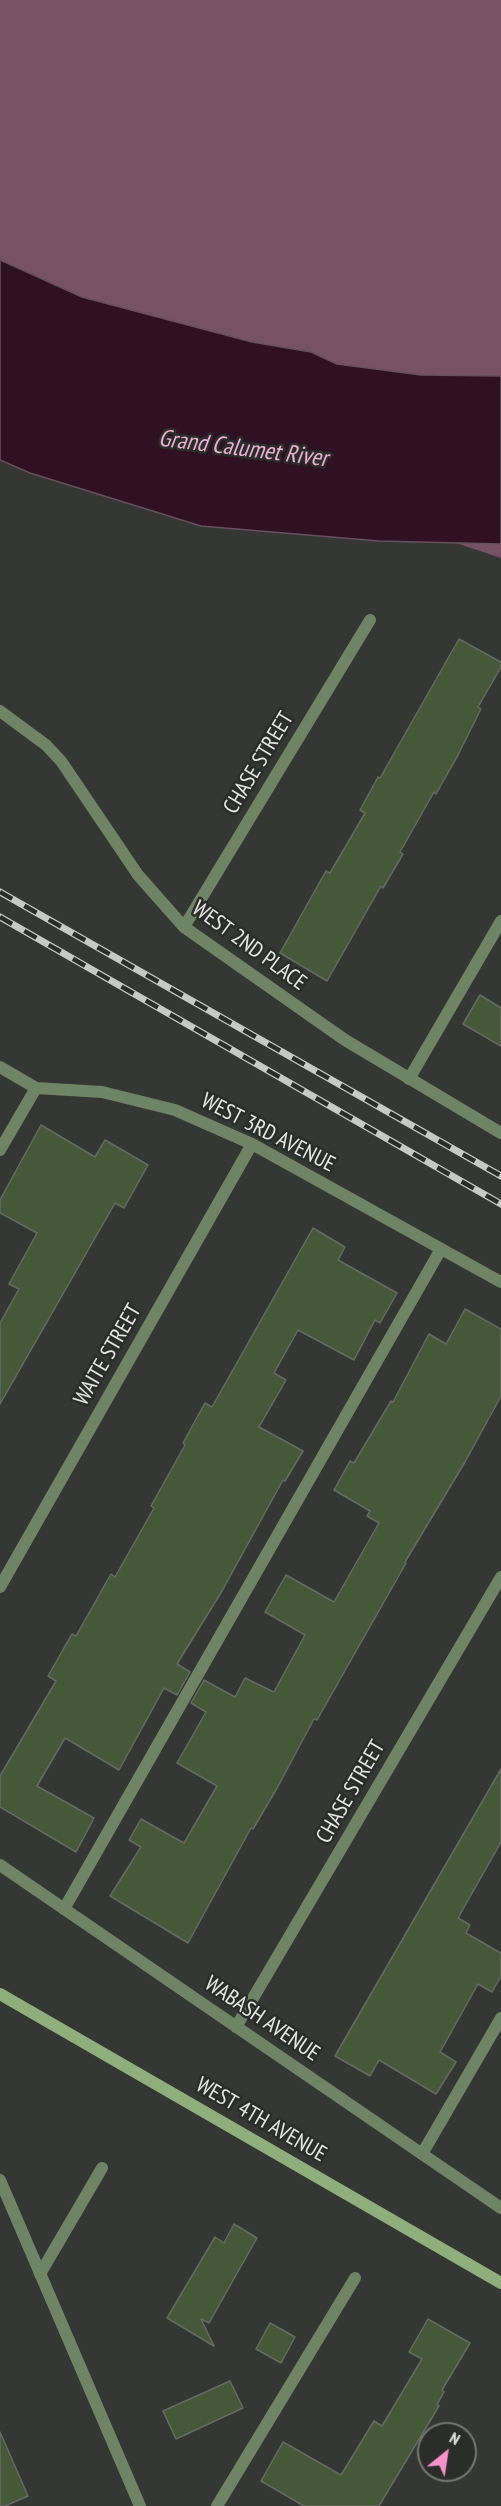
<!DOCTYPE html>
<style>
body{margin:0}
#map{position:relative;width:501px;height:2506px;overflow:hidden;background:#343733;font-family:"PT Sans Narrow",sans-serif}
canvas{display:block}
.north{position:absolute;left:417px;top:2422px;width:60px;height:60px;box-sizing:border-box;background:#2a2d29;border:2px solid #757774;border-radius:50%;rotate:30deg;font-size:16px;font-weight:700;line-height:24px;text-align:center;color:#e5e7e4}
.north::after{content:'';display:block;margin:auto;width:21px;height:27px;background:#f790cd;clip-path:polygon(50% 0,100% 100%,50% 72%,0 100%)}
</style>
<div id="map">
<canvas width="501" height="2506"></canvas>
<div class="north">N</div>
</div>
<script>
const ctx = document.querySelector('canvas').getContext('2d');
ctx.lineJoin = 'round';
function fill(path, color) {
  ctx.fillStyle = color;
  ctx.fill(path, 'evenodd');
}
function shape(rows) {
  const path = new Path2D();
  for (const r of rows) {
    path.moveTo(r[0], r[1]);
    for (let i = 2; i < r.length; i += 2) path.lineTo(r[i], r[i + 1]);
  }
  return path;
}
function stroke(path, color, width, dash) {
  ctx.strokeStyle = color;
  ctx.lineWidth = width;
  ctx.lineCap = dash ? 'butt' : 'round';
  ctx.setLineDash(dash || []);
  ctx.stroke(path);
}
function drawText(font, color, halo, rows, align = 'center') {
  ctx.font = font + ' "PT Sans Narrow",sans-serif';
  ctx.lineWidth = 5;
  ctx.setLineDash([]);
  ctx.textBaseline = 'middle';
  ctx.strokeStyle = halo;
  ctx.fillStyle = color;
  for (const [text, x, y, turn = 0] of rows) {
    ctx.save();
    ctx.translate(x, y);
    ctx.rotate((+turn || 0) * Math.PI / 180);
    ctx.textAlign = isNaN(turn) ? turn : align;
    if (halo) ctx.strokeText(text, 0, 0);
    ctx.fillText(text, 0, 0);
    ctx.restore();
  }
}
fill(shape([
 [0,0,501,0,501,376,421,375,337,364,311,352,252,342,82,297,0,260],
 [456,543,501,544,501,558]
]), '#775267');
const water = shape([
 [0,260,82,297,252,342,311,352,337,364,421,375,501,376,501,544,379,541,201,526,30,473,0,460,0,260]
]);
fill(water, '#301124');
stroke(water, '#66515e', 1.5);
const building = shape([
 [459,639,501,662,501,667,478,707,481,709,457,757,436,794,434,792,400,852,403,854,383,888,381,886,327,981,280,953,326,871,330,873,365,813,360,810,378,777,380,778,459,639],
 [480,995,501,1008,501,1046,463,1024,480,995],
 [41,1125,95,1157,105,1140,148,1165,124,1208,115,1203,0,1404,0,1323,19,1289,9,1284,37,1233,0,1213,0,1200,41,1125],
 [313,1228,345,1247,338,1260,397,1293,380,1323,375,1320,354,1360,298,1330,274,1373,286,1380,259,1427,303,1451,285,1481,283,1480,222,1591,177,1664,190,1672,177,1695,164,1688,119,1770,65,1738,37,1786,94,1818,76,1852,0,1807,0,1776,56,1681,48,1676,72,1634,76,1636,111,1574,115,1577,154,1508,151,1506,185,1445,183,1443,205,1403,212,1407,313,1228],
 [465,1309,501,1329,501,1396,465,1462,405,1562,406,1563,317,1720,314,1719,276,1790,253,1829,251,1828,188,1943,110,1896,141,1847,129,1840,141,1819,184,1843,217,1786,177,1763,206,1712,191,1703,204,1680,235,1697,245,1678,274,1692,305,1635,265,1612,286,1575,334,1602,379,1523,367,1516,370,1511,334,1490,350,1461,354,1463,391,1401,393,1402,429,1334,446,1344,465,1309],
 [501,1769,501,1842,458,1918,470,1925,466,1933,501,1953,501,1976,492,1992,478,1984,440,2052,456,2062,436,2094,379,2060,370,2076,335,2056,501,1769],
 [234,2224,257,2238,209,2323,201,2319,214,2346,167,2318,215,2237,224,2243,234,2224],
 [428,2319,470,2343,442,2390,444,2392,437,2405,439,2406,379,2506,304,2506,261,2481,283,2442,341,2475,374,2421,382,2426,422,2359,409,2352,428,2319],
 [270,2323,295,2337,281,2363,256,2349,270,2323],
 [230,2381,243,2408,176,2439,163,2411,230,2381],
 [0,2432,28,2496,5,2506,0,2506,0,2432]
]);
fill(building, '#455938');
stroke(building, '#666a64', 1.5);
stroke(shape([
 [409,1079,501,921],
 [0,1150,36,1088],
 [64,1909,441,1249],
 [422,2154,501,2018],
 [40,2274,102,2168],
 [217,2506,355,2278]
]), '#6f8464', 12);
stroke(shape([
 [0,711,46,745,61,761,138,875,184,927,345,1040,501,1133],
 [184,927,370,620],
 [0,1067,36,1088,102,1092,175,1110,252,1144,501,1282],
 [0,1587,252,1144],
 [0,1865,501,2208],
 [236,2027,501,1577],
 [0,2180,140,2506]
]), '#6f8464', 12);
stroke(shape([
 [0,1994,501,2283]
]), '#8eaf7c', 12);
const rail = shape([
 [0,892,501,1176],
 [0,917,501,1204]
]);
stroke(rail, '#c7c9c6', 7);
stroke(rail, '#2a2d29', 4.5, [14]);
drawText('22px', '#e5e7e4', '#2a2d29', [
 ["CHASE STREET",259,763,-59],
 ["WEST 2ND PLACE",249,946,36],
 ["WEST 3RD AVENUE",268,1133,27],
 ["WAITE STREET",108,1355,-60],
 ["CHASE STREET",351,1792,-60],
 ["WABASH AVENUE",262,2019,34],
 ["WEST 4TH AVENUE",261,2120,30]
]);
drawText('italic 24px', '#efafd3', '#2a2d29', [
 ["Grand Calumet River",243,449,7]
]);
</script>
